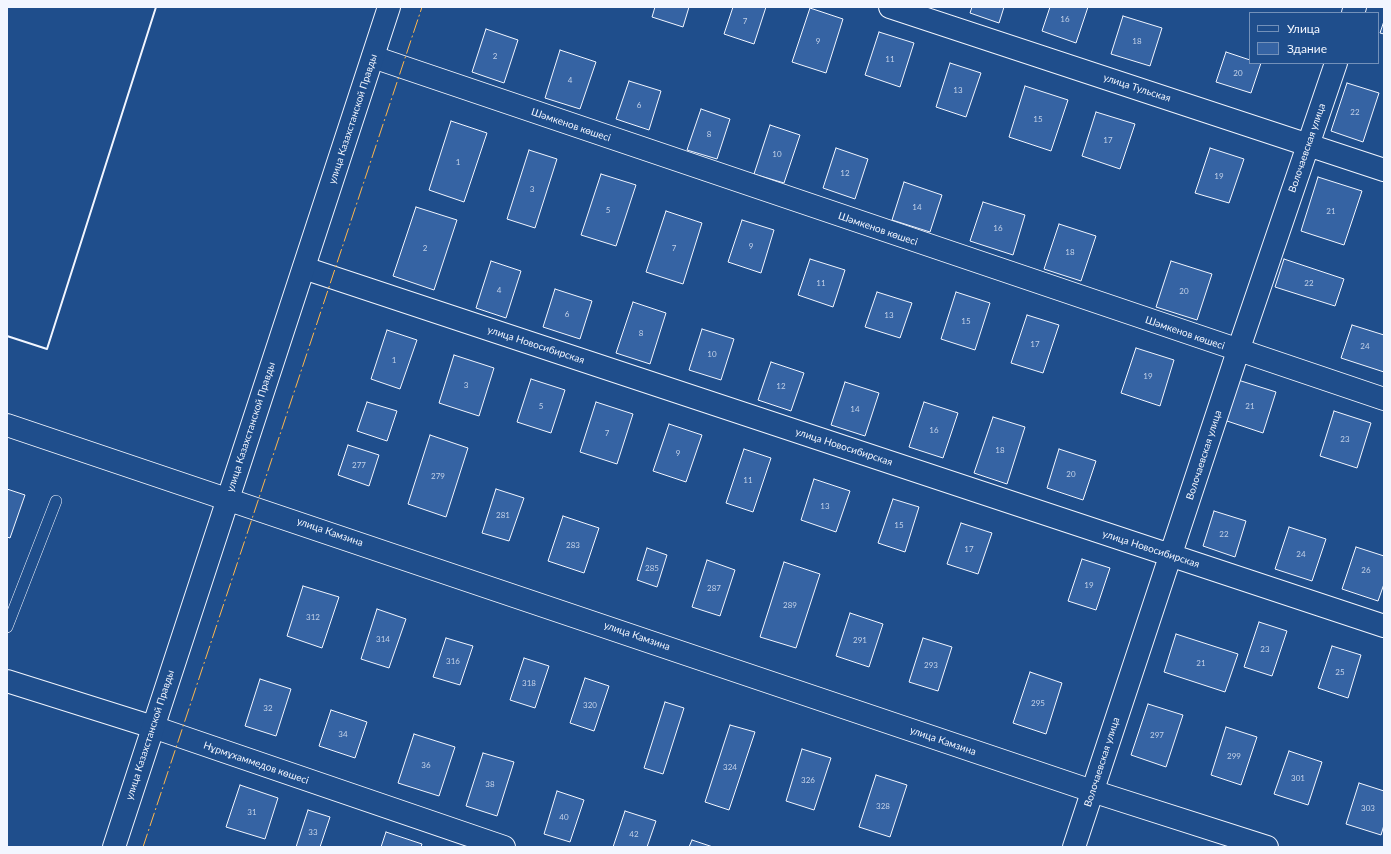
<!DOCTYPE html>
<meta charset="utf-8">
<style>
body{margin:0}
#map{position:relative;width:1391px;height:854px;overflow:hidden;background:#1f4e8c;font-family:Lato,sans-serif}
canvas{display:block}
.frame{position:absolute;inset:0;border:8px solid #f2f6ff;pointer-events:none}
.legend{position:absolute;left:1249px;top:12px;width:130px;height:52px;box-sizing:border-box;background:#1f4e8c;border:1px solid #7391ba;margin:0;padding:5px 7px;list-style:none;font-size:12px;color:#f2f6ff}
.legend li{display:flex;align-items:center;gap:8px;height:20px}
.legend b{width:20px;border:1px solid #7391ba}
</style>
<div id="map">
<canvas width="1391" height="854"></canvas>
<div class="frame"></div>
<ul class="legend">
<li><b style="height:5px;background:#1f4e8c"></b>Улица</li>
<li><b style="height:11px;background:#3563a3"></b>Здание</li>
</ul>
</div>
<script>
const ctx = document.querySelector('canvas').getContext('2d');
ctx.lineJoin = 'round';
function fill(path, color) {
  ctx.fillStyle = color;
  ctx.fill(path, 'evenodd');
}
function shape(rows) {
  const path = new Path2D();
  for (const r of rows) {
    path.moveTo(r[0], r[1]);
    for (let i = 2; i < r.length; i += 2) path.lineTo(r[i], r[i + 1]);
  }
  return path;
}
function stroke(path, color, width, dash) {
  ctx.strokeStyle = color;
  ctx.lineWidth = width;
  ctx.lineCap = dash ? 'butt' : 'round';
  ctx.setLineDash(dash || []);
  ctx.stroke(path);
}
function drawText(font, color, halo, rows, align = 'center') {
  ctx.font = font + ' Lato,sans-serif';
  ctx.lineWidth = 3;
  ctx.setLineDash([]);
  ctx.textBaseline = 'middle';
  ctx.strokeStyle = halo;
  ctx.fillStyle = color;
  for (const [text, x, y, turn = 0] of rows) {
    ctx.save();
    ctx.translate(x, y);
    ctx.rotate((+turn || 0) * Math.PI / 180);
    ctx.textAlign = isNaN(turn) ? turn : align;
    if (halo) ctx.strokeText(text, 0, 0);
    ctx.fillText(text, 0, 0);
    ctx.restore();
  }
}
const building = shape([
 [655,7,689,7,683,27,652,17,655,7],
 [733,7,766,7,754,44,724,34,733,7],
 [972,7,1004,7,999,23,970,13,972,7],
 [1050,7,1088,7,1076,43,1042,31,1050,7],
 [810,8,843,19,826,73,792,62,810,8],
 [1123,16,1162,28,1150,66,1111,54,1123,16],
 [1384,21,1384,34,1380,33,1384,21],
 [486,29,518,40,504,83,472,72,486,29],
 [879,32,914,43,900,87,865,75,879,32],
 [560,50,596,62,580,109,545,98,560,50],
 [1226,52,1250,60,1250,63,1261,63,1251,93,1216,82,1226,52],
 [950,63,981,73,966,117,936,107,950,63],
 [629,81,661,91,649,130,616,119,629,81],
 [1347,83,1379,93,1363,142,1331,131,1347,83],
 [1025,86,1068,100,1051,151,1009,137,1025,86],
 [701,109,730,119,717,159,687,150,701,109],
 [1096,112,1135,124,1120,169,1082,156,1096,112],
 [451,121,487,133,464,202,429,190,451,121],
 [770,125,800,135,784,183,754,174,770,125],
 [836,148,868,159,855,199,823,188,836,148],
 [1210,148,1244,159,1229,203,1195,193,1210,148],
 [529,150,557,159,535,228,507,219,529,150],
 [601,174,636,185,616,246,581,235,601,174],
 [1318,177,1362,191,1344,245,1301,231,1318,177],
 [904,182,942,195,930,232,892,220,904,182],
 [983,202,1025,215,1013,255,970,241,983,202],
 [416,207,457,220,434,290,393,276,416,207],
 [666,211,702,223,683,284,646,272,666,211],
 [742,220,774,230,761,273,728,262,742,220],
 [1059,224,1096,236,1081,281,1044,269,1059,224],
 [810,259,845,270,833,307,798,295,810,259],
 [1284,259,1344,279,1335,306,1275,287,1284,259],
 [491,261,521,271,506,318,476,308,491,261],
 [1171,261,1212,274,1197,320,1156,307,1171,261],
 [555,289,592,301,580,339,543,327,555,289],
 [877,292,912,303,900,338,865,327,877,292],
 [956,292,990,303,975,350,941,339,956,292],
 [633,302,666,313,650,364,616,353,633,302],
 [1027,315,1059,325,1043,373,1011,363,1027,315],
 [1352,325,1384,335,1384,372,1341,358,1352,325],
 [702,329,734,339,721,380,689,370,702,329],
 [387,330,417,340,400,389,371,379,387,330],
 [1136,348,1174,360,1160,406,1121,393,1136,348],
 [454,355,494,368,479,416,439,403,454,355],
 [771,362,804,373,791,411,758,400,771,362],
 [531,379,565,390,551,433,517,422,531,379],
 [1238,380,1276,392,1263,433,1224,420,1238,380],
 [845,382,879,393,865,436,831,425,845,382],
 [367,402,397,411,387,441,357,431,367,402],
 [596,402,633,414,617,464,580,452,596,402],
 [924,402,958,413,943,458,909,447,924,402],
 [1334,411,1371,423,1357,468,1320,456,1334,411],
 [993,417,1025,427,1007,484,974,473,993,417],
 [669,424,702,435,686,482,653,471,669,424],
 [430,435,468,448,446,517,408,504,430,435],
 [348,445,379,455,369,486,338,475,348,445],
 [744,449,771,458,753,512,726,503,744,449],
 [1059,449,1096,461,1083,500,1047,488,1059,449],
 [814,479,850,491,836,532,801,520,814,479],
 [7,489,25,495,10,538,7,537,7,489],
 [496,489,524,498,509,541,482,533,496,489],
 [893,499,919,507,905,552,878,543,893,499],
 [1214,511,1246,521,1235,557,1203,546,1214,511],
 [563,516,599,528,584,573,548,561,563,516],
 [961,523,992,533,978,574,947,564,961,523],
 [1289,527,1326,539,1312,581,1275,569,1289,527],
 [1356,547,1384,556,1384,584,1378,601,1342,589,1356,547],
 [647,548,667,555,657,587,637,580,647,548],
 [1082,559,1110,568,1096,610,1068,601,1082,559],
 [707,560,735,570,720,616,692,607,707,560],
 [784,562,820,574,796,648,760,637,784,562],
 [303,586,339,597,322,648,287,636,303,586],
 [377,609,406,619,389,668,361,659,377,609],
 [850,613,883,624,869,667,836,656,850,613],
 [1259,622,1287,631,1272,676,1244,667,1259,622],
 [1176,634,1238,654,1225,692,1164,672,1176,634],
 [446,638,473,646,460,685,433,677,446,638],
 [923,638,952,647,938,691,909,682,923,638],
 [1332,646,1361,655,1348,698,1318,688,1332,646],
 [524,658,549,666,535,708,510,700,524,658],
 [1030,672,1062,683,1046,734,1013,723,1030,672],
 [585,678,609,686,594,731,570,723,585,678],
 [260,679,291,689,276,736,245,726,260,679],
 [665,702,684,708,663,774,644,768,665,702],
 [1148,704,1183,715,1166,767,1131,755,1148,704],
 [331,710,367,722,355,758,319,746,331,710],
 [730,725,755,732,729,810,705,802,730,725],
 [1226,727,1257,737,1241,785,1211,775,1226,727],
 [414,734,455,747,439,796,398,783,414,734],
 [802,749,831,758,814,810,786,801,802,749],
 [1289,751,1322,762,1308,805,1274,794,1289,751],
 [483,753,514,762,497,816,466,806,483,753],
 [876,775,907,785,890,837,859,827,876,775],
 [1359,783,1384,791,1384,825,1381,835,1346,824,1359,783],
 [240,785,278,798,265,839,226,827,240,785],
 [557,791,584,800,570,842,544,834,557,791],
 [308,810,330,817,320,847,296,847,308,810],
 [625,811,656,821,647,847,613,847,625,811],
 [386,832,422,844,421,847,381,847,386,832],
 [692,840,713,847,689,847,692,840]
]);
fill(building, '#3563a3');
stroke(building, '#f2f6ff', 1);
const lane = shape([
 [7,627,56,501]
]);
const street = shape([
 [890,7,1384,170],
 [1353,13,1355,7],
 [373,57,1384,399],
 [304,268,1384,626],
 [7,681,153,727,504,847],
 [1074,847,1238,351,1336,63]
]);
const secondary = shape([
 [7,425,1092,791,1267,847],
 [114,847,389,7]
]);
stroke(lane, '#f2f6ff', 12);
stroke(street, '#f2f6ff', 24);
stroke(secondary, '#f2f6ff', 24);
stroke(lane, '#1f4e8c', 11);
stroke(street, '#1f4e8c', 22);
stroke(secondary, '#1f4e8c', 22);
stroke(shape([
 [7,336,47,349,156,7]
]), '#f2f6ff', 2);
stroke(shape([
 [143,847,422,7]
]), '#ffb74d', 1, [14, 3, 2, 3]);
drawText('8px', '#c3d1e8', null, [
 ["16",1065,19],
 ["7",745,21],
 ["9",818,41],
 ["18",1137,41],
 ["2",495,56],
 ["11",890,59],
 ["20",1238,73],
 ["4",570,80],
 ["13",958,90],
 ["6",639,105],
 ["22",1355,112],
 ["15",1038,119],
 ["8",709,134],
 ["17",1108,140],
 ["10",777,154],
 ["1",458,162],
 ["12",845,173],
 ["19",1219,176],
 ["3",532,189],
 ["14",917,207],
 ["5",608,210],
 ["21",1331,211],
 ["16",998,228],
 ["9",751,246],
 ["2",425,248],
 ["7",674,248],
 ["18",1070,252],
 ["11",821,283],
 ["22",1309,283],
 ["4",499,290],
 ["20",1184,291],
 ["6",567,314],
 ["13",889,315],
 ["15",966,321],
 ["8",641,333],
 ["17",1035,344],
 ["24",1365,346],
 ["10",712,354],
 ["1",394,360],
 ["19",1148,376],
 ["3",466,385],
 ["12",781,386],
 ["5",541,406],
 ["21",1250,406],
 ["14",855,409],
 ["16",934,430],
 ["7",607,433],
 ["23",1345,439],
 ["18",1000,450],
 ["9",678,453],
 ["277",359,465],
 ["20",1071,474],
 ["279",438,476],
 ["11",748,480],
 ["13",825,506],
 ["281",503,515],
 ["15",899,525],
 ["22",1224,534],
 ["283",573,545],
 ["17",969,549],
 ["24",1301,554],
 ["285",652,568],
 ["26",1366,570],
 ["19",1089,585],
 ["287",714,588],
 ["289",790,605],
 ["312",313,617],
 ["314",383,639],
 ["291",860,640],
 ["23",1265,649],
 ["316",453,661],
 ["21",1201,663],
 ["293",931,665],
 ["25",1340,672],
 ["318",529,683],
 ["295",1038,703],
 ["320",590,705],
 ["32",268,708],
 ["34",343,734],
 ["297",1157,735],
 ["299",1234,756],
 ["36",426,765],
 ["324",730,767],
 ["301",1298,778],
 ["326",808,780],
 ["38",490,784],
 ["328",883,806],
 ["303",1368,808],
 ["31",252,812],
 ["40",564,817],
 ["33",313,832],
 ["42",634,834]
]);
drawText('10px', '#f2f6ff', '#1f4e8c', [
 ["улица Тульская",1137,88,18],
 ["улица Казахстанской Правды",353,119,-72],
 ["Шәмкенов көшесі",571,125,19],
 ["Волочаевская улица",1307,148,-71],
 ["Шәмкенов көшесі",878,229,19],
 ["Шәмкенов көшесі",1185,333,19],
 ["улица Новосибирская",536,345,18],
 ["улица Казахстанской Правды",251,427,-72],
 ["улица Новосибирская",844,447,18],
 ["Волочаевская улица",1204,455,-72],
 ["улица Камзина",330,532,19],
 ["улица Новосибирская",1151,549,18],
 ["улица Камзина",637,636,19],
 ["улица Казахстанской Правды",150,735,-72],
 ["улица Камзина",943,741,19],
 ["Волочаевская улица",1102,762,-72],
 ["Нұрмұхаммедов көшесі",256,763,19]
]);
</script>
